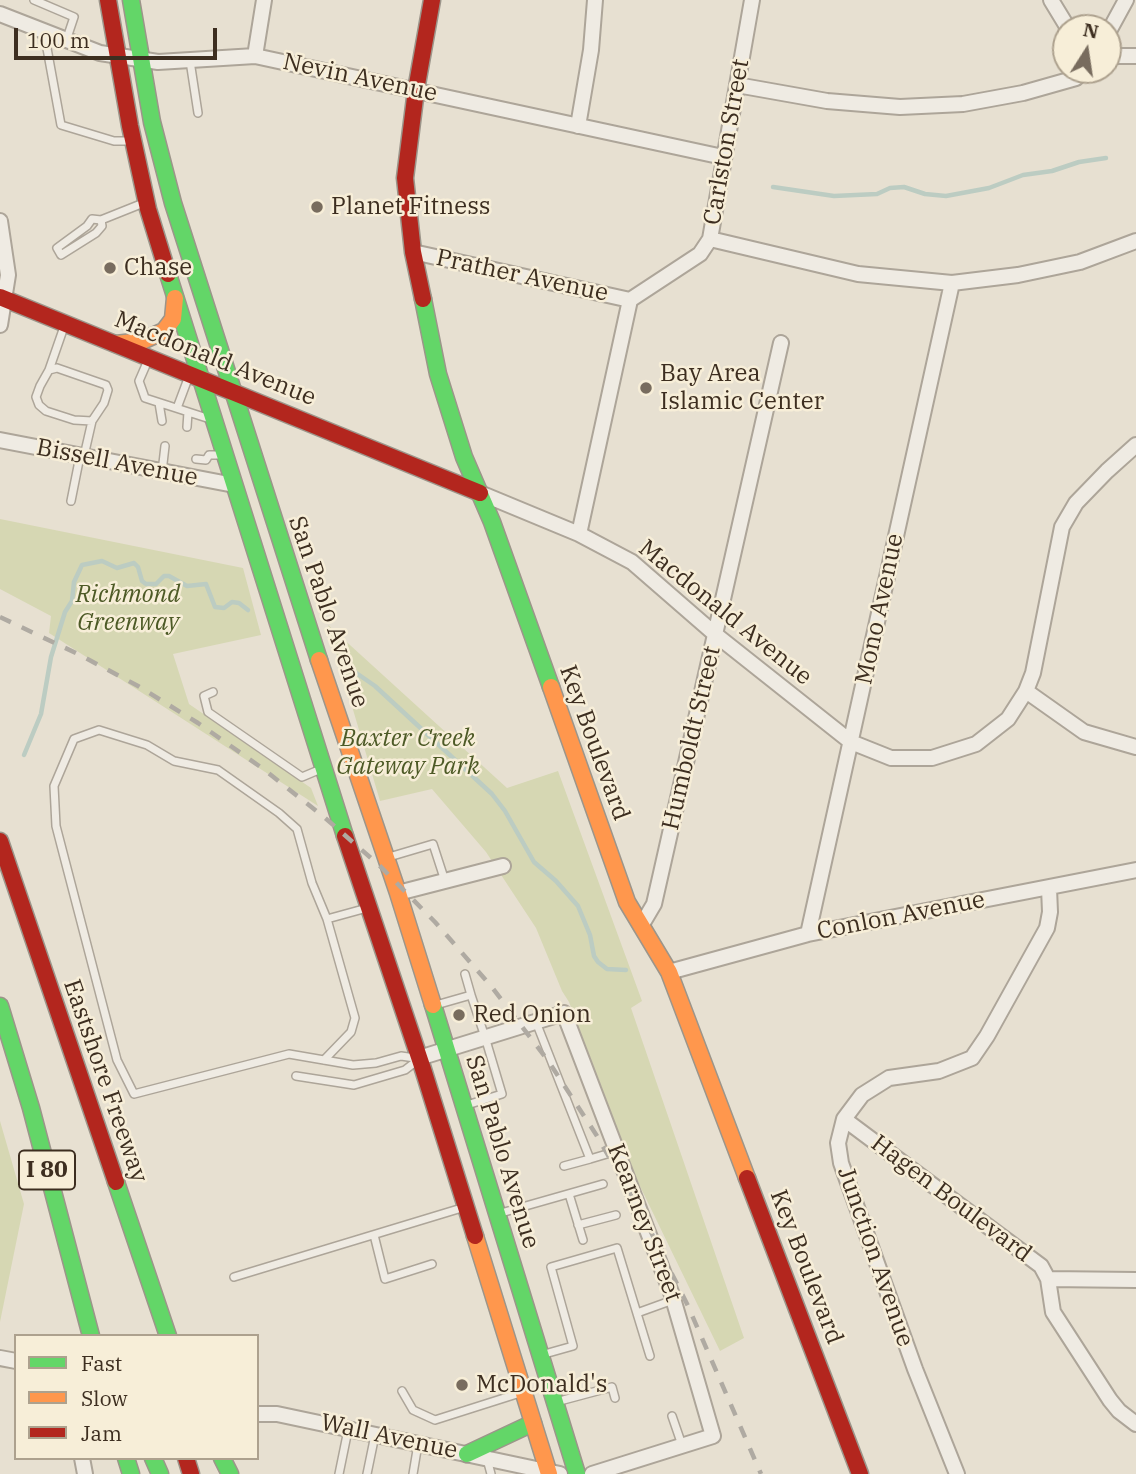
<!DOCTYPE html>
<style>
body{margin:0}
#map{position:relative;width:1136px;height:1474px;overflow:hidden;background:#e7e0d1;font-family:"IBM Plex Serif",serif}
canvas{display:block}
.legend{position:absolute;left:14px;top:1334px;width:245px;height:126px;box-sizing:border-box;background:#f7eed8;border:2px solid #ada18e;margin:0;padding:9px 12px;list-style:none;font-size:21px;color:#3d2e20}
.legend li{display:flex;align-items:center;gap:14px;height:35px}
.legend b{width:35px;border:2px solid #ada18e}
.north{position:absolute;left:1052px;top:14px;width:70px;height:70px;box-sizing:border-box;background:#f7eed8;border:2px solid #ada18e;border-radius:50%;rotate:12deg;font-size:19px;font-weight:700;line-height:28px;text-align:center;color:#3d2e20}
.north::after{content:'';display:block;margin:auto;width:24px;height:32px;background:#786c5e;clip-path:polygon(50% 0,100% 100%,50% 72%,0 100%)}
.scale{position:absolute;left:14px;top:28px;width:203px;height:32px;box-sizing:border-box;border:4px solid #3d2e20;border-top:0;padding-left:9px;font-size:21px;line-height:24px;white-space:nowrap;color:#3d2e20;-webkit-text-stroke:5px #f7eed8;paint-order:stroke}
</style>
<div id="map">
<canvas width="1136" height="1474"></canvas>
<ul class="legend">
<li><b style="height:9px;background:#63d668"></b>Fast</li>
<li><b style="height:9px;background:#ff974d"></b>Slow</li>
<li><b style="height:9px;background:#b3261e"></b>Jam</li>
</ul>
<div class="north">N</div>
<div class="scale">100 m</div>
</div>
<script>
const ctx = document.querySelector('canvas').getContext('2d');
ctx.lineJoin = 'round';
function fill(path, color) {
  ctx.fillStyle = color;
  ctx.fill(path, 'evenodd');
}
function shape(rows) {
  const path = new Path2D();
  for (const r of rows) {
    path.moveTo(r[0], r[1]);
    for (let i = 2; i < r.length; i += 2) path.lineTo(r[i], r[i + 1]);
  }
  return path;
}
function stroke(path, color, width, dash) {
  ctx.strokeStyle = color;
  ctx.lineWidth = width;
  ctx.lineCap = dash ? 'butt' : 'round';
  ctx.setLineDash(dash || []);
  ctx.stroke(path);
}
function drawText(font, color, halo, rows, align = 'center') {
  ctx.font = font + ' "IBM Plex Serif",serif';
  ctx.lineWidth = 5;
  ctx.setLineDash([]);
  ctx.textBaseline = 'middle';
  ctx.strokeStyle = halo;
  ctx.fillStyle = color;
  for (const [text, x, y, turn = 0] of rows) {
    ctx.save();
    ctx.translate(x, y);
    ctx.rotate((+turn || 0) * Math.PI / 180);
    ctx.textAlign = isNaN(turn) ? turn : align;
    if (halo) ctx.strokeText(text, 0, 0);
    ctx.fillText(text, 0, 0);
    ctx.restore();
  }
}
fill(shape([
 [0,519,243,568,261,635,173,654,189,704,311,788,318,806,49,633,51,616,0,589],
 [328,625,507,788,558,771,642,1001,631,1008,744,1338,720,1351,637,1180,569,1002,562,991,536,928,486,852,432,789,380,801],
 [0,1121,24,1204,0,1322]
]), '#d6d7b3');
stroke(shape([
 [773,187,834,196,877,194,890,188,904,187,925,194,946,196,989,188,1023,175,1052,171,1079,162,1106,158],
 [349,668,375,686,492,794,505,811,534,862,556,881,578,906,590,935,594,956,598,962,607,969,626,970],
 [24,755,41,714,51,657,65,612,72,601,74,582,82,565,102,561,117,568,134,563,138,567,142,581,146,584,156,584,164,576,169,576,187,586,206,584,215,607,224,608,232,602,239,603,248,610]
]), '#bcccc2', 4.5);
const lane = shape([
 [34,0,74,17,66,41],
 [44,32,61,125,114,141,132,141],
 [190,61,198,113],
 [101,220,102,226,96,233,61,255,57,248,87,226,92,219,101,220,146,202],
 [149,358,139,381,145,398,210,419],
 [57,368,106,385,108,390,104,403,92,421,74,420,46,411,39,405,36,397,40,386,49,370,57,368],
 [49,370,65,324],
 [159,403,162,421],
 [177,408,189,376],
 [187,427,188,412],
 [84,456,92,421],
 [196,459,206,460,209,455,223,455],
 [162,472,165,446],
 [71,501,80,456],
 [213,692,204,696,208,712,302,777,321,769],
 [389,857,433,844,445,881],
 [327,919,312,883,297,829,279,813,218,770,174,761,147,745,99,730,74,739,54,786,56,826,117,1060,134,1094,289,1054,353,1065,376,1063,401,1056,415,1058],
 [465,974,471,995],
 [436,1005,471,995,485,1037,502,1094,467,1105],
 [536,1022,590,1159,617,1151],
 [324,1060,351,1032,355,1018,327,919,367,908],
 [296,1076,354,1085,405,1070,418,1060],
 [564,1166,590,1159],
 [569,1194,583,1240],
 [501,1213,603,1184],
 [578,1225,616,1215],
 [374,1235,385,1279,432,1264],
 [234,1277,465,1207],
 [637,1313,673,1300],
 [541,1355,573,1346,551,1267,617,1248,650,1356],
 [402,1391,413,1410,435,1420,520,1393],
 [556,1402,612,1387,615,1398],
 [672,1416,682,1445],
 [487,1459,491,1474],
 [339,1474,348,1430],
 [367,1474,375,1435],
 [413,1474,418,1444]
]);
const street = shape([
 [1051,0,1068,28],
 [0,14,100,53,158,62,255,56,723,157],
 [1108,33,1126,0],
 [255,56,264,0],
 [1108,56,1136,56],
 [737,85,827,101,900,107,963,104,1023,93,1076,78,1083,70],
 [578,126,591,50,595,0],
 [0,221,8,275,0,325],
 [710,239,858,274,952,283,1018,275,1080,262,1136,241],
 [413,252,630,300],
 [0,440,234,485],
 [480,493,579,534,632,562,716,635,851,742,891,758,932,758,976,744,1008,719,1026,691,1033,673,1062,527,1076,503,1107,471,1136,445],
 [579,534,630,300,700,254,710,239,752,0],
 [1026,691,1084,732,1136,747],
 [398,893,503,866],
 [641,926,654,904,781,343],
 [808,934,952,283],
 [669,972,808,934,1136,870],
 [419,1058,564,1013,672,1295,713,1436,592,1474],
 [844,1119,1041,1266,1048,1279,1053,1312,1110,1400,1119,1411,1136,1424],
 [1048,1279,1136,1280],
 [0,1358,16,1361],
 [259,1414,277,1414,560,1474],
 [82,1458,85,1474],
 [957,1474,915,1369,841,1163,838,1143,844,1119,862,1095,889,1078,939,1071,972,1058,987,1036,1047,928,1050,912,1049,888]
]);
const fast = shape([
 [131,0,152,122,173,203,319,660],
 [168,274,345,836],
 [423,299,438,374,464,457,492,522,551,687],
 [433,1005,577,1474],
 [0,1006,31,1108,91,1336],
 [116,1182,168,1336],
 [467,1454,533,1423],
 [126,1458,131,1474],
 [153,1458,160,1474],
 [222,1458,230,1474]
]);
const slow = shape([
 [116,344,142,341,164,331,173,319,175,298],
 [319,660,398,893,433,1005],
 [551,687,627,902,669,972,747,1178],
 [475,1236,549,1474]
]);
const jam = shape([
 [108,0,130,126,148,209,168,274],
 [0,297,480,493],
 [423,299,413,252,405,178,416,90,432,0],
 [345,836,423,1069,475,1236],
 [0,841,116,1182],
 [747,1178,860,1474],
 [186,1458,191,1474]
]);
stroke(lane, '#ada599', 10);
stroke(street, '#ada599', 18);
stroke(fast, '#9c958a', 19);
stroke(slow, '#9c958a', 19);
stroke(jam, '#9c958a', 19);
stroke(lane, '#efebe3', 7);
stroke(street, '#efebe3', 14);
stroke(fast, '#63d668', 16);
stroke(slow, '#ff974d', 16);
stroke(jam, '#b3261e', 16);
stroke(shape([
 [0,617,80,655,138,686,198,723,262,768,324,817,379,865,435,922,491,986,549,1062,597,1136,644,1218,688,1306,761,1474]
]), '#afaaa2', 4.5, [12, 12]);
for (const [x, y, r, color] of [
 [317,207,7,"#786c5e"],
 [110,268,7,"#786c5e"],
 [646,388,7,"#786c5e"],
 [459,1015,7,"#786c5e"],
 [462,1385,7,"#786c5e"]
]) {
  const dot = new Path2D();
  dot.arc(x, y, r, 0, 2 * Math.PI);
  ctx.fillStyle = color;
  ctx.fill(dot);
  stroke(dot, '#f7eed8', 2.5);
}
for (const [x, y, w] of [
 [47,1170,56]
]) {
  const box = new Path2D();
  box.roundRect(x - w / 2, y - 19.5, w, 39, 5);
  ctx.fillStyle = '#f7eed8';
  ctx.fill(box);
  stroke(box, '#3d2e20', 2);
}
drawText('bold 23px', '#3d2e20', null, [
 ["I 80",47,1170]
]);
drawText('24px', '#3d2e20', '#f7eed8', [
 ["Nevin Avenue",360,78,12],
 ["Carlston Street",727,142,-80],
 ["Prather Avenue",522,276,12],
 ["Macdonald Avenue",215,359,22],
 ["Bissell Avenue",117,463,11],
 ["Mono Avenue",880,609,-78],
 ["San Pablo Avenue",328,612,71],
 ["Macdonald Avenue",725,613,39],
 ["Humboldt Street",692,738,-77],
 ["Key Boulevard",594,743,70],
 ["Conlon Avenue",901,916,-11],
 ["Eastshore Freeway",105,1081,71],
 ["San Pablo Avenue",502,1152,73],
 ["Hagen Boulevard",951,1199,37],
 ["Kearney Street",644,1223,69],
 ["Junction Avenue",875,1257,71],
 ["Key Boulevard",806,1267,69],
 ["Wall Avenue",389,1437,12]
]);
drawText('24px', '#3d2e20', '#f7eed8', [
 ["Planet Fitness",331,207],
 ["Chase",124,268],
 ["Bay Area",660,374],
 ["Islamic Center",660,402],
 ["Red Onion",473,1015],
 ["McDonald's",476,1385]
], 'left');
drawText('italic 24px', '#4d5a26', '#f7eed8', [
 ["Richmond",128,595],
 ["Greenway",128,623],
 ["Baxter Creek",408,739],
 ["Gateway Park",408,767]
]);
</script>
